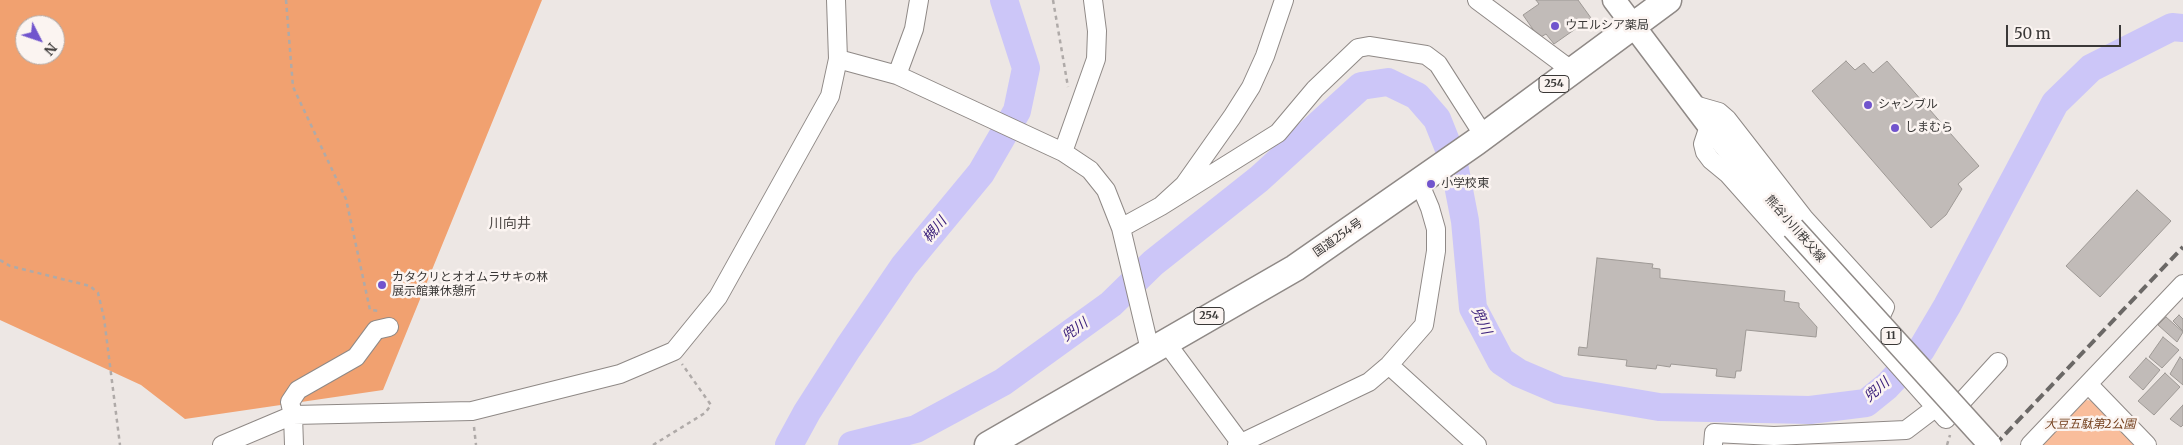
<!DOCTYPE html>
<meta charset="utf-8">
<style>
body{margin:0}
#map{position:relative;width:2183px;height:445px;overflow:hidden;background:#ede7e4;font-family:Merriweather,serif}
canvas{display:block}
.north{position:absolute;left:15px;top:15px;width:50px;height:50px;box-sizing:border-box;background:#fbf4f1;border:1px solid #aea9a7;border-radius:50%;rotate:131deg;font-size:14px;font-weight:700;line-height:20px;text-align:center;color:#3a3837}
.north::after{content:'';display:block;margin:auto;width:18px;height:22px;background:#7154cd;clip-path:polygon(50% 0,100% 100%,50% 72%,0 100%)}
.scale{position:absolute;left:2006px;top:25px;width:115px;height:22px;box-sizing:border-box;border:2px solid #3a3837;border-top:0;padding-left:6px;font-size:15px;line-height:18px;white-space:nowrap;color:#3a3837;-webkit-text-stroke:4px #fbf4f1;paint-order:stroke}
</style>
<div id="map">
<canvas width="2183" height="445"></canvas>
<div class="north">N</div>
<div class="scale">50 m</div>
</div>
<script>
const ctx = document.querySelector('canvas').getContext('2d');
ctx.lineJoin = 'round';
function fill(path, color) {
  ctx.fillStyle = color;
  ctx.fill(path, 'evenodd');
}
function shape(rows) {
  const path = new Path2D();
  for (const r of rows) {
    path.moveTo(r[0], r[1]);
    for (let i = 2; i < r.length; i += 2) path.lineTo(r[i], r[i + 1]);
  }
  return path;
}
function stroke(path, color, width, dash) {
  ctx.strokeStyle = color;
  ctx.lineWidth = width;
  ctx.lineCap = dash ? 'butt' : 'round';
  ctx.setLineDash(dash || []);
  ctx.stroke(path);
}
function drawText(font, color, halo, rows, align = 'center') {
  ctx.font = font + ' Merriweather,"Noto Sans JP",serif';
  ctx.lineWidth = 5;
  ctx.setLineDash([]);
  ctx.textBaseline = 'middle';
  ctx.strokeStyle = halo;
  ctx.fillStyle = color;
  for (const [text, x, y, turn = 0] of rows) {
    ctx.save();
    ctx.translate(x, y);
    ctx.rotate((+turn || 0) * Math.PI / 180);
    ctx.textAlign = isNaN(turn) ? turn : align;
    if (halo) ctx.strokeText(text, 0, 0);
    ctx.fillText(text, 0, 0);
    ctx.restore();
  }
}
fill(shape([
 [2085,400,2096,401,2137,445,2041,445]
]), '#f9bd9b');
fill(shape([
 [0,0,542,0,383,390,185,419,141,385,0,320],
 [25,25,55,25,55,55,25,55]
]), '#f1a170');
stroke(shape([
 [789,445,807,412,848,348,904,266,981,173,1017,111,1026,68,1004,0],
 [852,445,916,429,1003,382,1111,304,1153,263,1259,179,1361,86,1388,82,1417,96,1437,119,1453,159,1465,221,1473,308,1501,361,1519,373,1559,390,1659,407,1810,410,1866,403,1887,386,1921,350,1947,306,2055,103,2091,68,2172,27,2183,28]
]), '#ccc6f8', 28);
const building = shape([
 [1536,0,1578,0,1591,18,1554,44,1546,34,1539,38,1523,15,1539,4,1536,0],
 [1846,61,1855,70,1864,63,1873,73,1887,61,1979,166,1958,184,1962,189,1946,215,1931,228,1812,91,1846,61],
 [2137,190,2171,221,2100,297,2066,266,2137,190],
 [1597,258,1653,264,1652,268,1660,269,1660,278,1785,291,1784,301,1799,303,1799,307,1817,327,1816,337,1746,330,1741,371,1736,371,1735,378,1716,376,1717,369,1671,364,1670,367,1657,365,1656,369,1626,366,1627,360,1578,355,1579,347,1587,348,1597,258],
 [2179,315,2183,319,2183,331,2173,321,2179,315],
 [2166,317,2183,332,2177,342,2158,325,2166,317],
 [2163,337,2179,350,2162,368,2149,357,2163,337],
 [2180,357,2183,360,2183,385,2170,374,2180,357],
 [2146,358,2160,370,2143,390,2129,377,2146,358],
 [2165,373,2180,387,2154,415,2138,401,2165,373],
 [2183,405,2183,425,2181,427,2170,419,2183,405]
]);
fill(building, '#c1bbb8');
stroke(building, '#9e9995', 1);
const minor = shape([
 [1477,0,1571,70],
 [838,59,897,75,1063,152,1090,170,1106,190,1121,228,1150,350],
 [897,75,914,29,919,0],
 [1691,104,1719,112,1727,119,1804,218,1885,307,1874,331],
 [1709,126,1703,144,1705,152,1711,160,1728,174,1946,419,1998,362],
 [1063,152,1096,59,1097,31,1093,0],
 [1161,206,1278,133,1315,89,1358,48,1369,46,1426,55,1438,64,1484,136],
 [1121,228,1161,206,1184,185,1232,117,1251,87,1265,56,1284,0],
 [1165,341,1242,445],
 [1389,365,1477,445],
 [2089,385,2147,445],
 [222,445,293,415,472,411,620,374,674,351,718,297,830,96,838,59,836,0],
 [294,445,293,415,290,402,298,390,356,357,376,330,389,327],
 [1237,445,1369,382,1389,365,1424,325,1436,251,1436,229,1430,208,1419,182],
 [1713,445,1714,433,1774,436,1906,430,1935,408],
 [2030,445,2183,284]
]);
const major = shape([
 [1614,0,1709,126,1793,228]
]);
const highway = shape([
 [988,445,1295,268,1476,142,1668,0]
]);
stroke(minor, '#8f8986', 20);
stroke(major, '#8f8986', 25);
stroke(highway, '#8f8986', 29);
stroke(shape([
 [286,0,293,87,346,199,370,310,381,311],
 [1053,0,1068,87],
 [0,260,10,266,90,286,98,293,104,318,120,445],
 [474,427,476,445],
 [653,445,705,413,711,405,682,364],
 [1947,445,1950,435]
]), '#afaaa8', 2.5, [4, 4]);
stroke(minor, '#fff', 18);
stroke(major, '#fff', 22);
stroke(highway, '#fff', 26);
stroke(shape([
 [1995,445,2183,247]
]), '#6b6866', 4, [10, 5]);
const majorBridge = shape([
 [1793,228,1990,445]
]);
stroke(majorBridge, '#8f8986', 25, []);
stroke(majorBridge, '#fff', 22);
for (const [x, y, r, color] of [
 [1555,26,5,"#7154cd"],
 [1868,105,5,"#7154cd"],
 [1895,128,5,"#7154cd"],
 [1431,184,5,"#7154cd"],
 [382,285,5,"#7154cd"]
]) {
  const dot = new Path2D();
  dot.arc(x, y, r, 0, 2 * Math.PI);
  ctx.fillStyle = color;
  ctx.fill(dot);
  stroke(dot, '#fbf4f1', 2);
}
for (const [x, y, w] of [
 [1554,84,30],
 [1209,316,30],
 [1891,336,20]
]) {
  const box = new Path2D();
  box.roundRect(x - w / 2, y - 8.5, w, 17, 4);
  ctx.fillStyle = '#fbf4f1';
  ctx.fill(box);
  stroke(box, '#3a3837', 1);
}
drawText('bold 11px', '#3a3837', null, [
 ["254",1554,84],
 ["254",1209,316],
 ["11",1891,336]
]);
drawText('12px', '#3a3837', '#fbf4f1', [
 ["ウエルシア薬局",1565,26],
 ["シャンブル",1878,105],
 ["しまむら",1905,128],
 ["小学校東",1441,184],
 ["カタクリとオオムラサキの林",392,278],
 ["展示館兼休憩所",392,292]
], 'left');
drawText('12px', '#3a3837', '#fbf4f1', [
 ["熊谷小川秩父線",1795,229,49],
 ["国道254号",1338,238,-35]
]);
drawText('italic 12px', '#74401e', '#fbf4f1', [
 ["大豆五駄第2公園",2090,425]
]);
drawText('14px', '#4f4a47', '#fbf4f1', [
 ["川向井",510,224]
]);
drawText('italic 14px', '#3c217c', '#fbf4f1', [
 ["槻川",935,230,-50],
 ["兜川",1481,321,66],
 ["兜川",1075,330,-36],
 ["兜川",1877,390,-41]
]);
</script>
